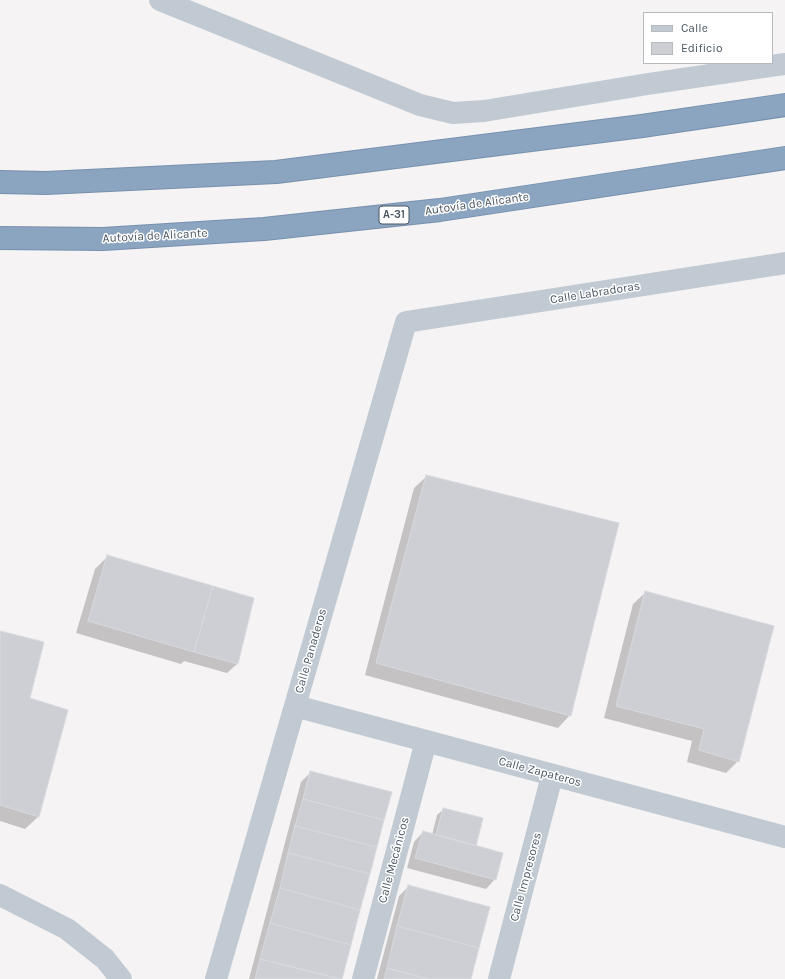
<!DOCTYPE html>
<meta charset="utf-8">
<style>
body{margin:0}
#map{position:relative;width:785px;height:979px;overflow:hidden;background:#f5f3f3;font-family:Karla,sans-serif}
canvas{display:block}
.legend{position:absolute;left:643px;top:12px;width:130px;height:52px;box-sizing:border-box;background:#fff;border:1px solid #b7bbc0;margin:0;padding:5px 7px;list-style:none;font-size:12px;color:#4a5661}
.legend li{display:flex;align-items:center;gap:8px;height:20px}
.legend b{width:20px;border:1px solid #b7bbc0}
</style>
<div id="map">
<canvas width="785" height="979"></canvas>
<ul class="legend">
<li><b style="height:5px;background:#c1cad2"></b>Calle</li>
<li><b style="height:11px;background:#cdcfd5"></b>Edificio</li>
</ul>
</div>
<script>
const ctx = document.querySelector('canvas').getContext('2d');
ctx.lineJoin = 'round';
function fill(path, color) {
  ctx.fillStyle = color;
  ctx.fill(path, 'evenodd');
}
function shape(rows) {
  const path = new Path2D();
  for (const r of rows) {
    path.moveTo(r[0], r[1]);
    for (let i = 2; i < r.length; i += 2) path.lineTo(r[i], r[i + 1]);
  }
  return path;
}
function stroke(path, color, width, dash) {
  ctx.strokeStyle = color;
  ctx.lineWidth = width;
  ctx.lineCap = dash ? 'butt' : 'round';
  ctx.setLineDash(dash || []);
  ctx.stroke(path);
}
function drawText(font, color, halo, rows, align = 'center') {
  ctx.font = font + ' Karla,sans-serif';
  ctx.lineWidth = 3;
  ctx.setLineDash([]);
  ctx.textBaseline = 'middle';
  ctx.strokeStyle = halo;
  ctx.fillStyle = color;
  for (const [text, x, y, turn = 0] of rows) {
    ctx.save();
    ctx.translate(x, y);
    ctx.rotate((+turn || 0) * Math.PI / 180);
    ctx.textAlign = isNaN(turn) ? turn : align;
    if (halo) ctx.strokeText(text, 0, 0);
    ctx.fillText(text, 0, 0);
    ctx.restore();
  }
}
fill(shape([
 [427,476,570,715,558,728,365,675,414,488],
 [108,556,237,664,227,673,184,661,181,664,76,633,95,569],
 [646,592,738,761,726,773,687,762,692,741,604,718,633,604],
 [0,632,29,698,67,710,38,817,25,829,0,821],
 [310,773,350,945,341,979,249,979,301,782],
 [444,809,475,846,495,879,486,889,407,868,414,842,423,832,432,835,437,815],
 [408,887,470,979,377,979,399,896]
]), '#0003');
const building = shape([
 [426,475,619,523,571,716,376,663,426,475],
 [107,555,213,586,194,652,88,621,107,555],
 [213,586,254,598,238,664,194,652,213,586],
 [645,591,774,626,739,762,699,750,704,729,616,706,645,591],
 [0,631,44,642,30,698,68,710,39,817,0,805,0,631],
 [310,771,392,792,384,820,303,799,310,771],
 [303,799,384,820,377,847,295,826,303,799],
 [443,808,483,818,476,846,436,835,443,808],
 [295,826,377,847,370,874,288,853,295,826],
 [423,831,503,853,496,880,415,858,423,831],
 [288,853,370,874,360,910,280,888,288,853],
 [408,885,490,907,479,948,397,926,408,885],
 [280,888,360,910,351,945,270,923,280,888],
 [270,923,351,945,342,979,260,959,270,923],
 [397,926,479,948,471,979,429,979,387,968,397,926],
 [260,959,339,979,255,979,260,959],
 [387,968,429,979,384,979,387,968]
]);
fill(building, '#cdcfd5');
stroke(building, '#d7d9de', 1);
const highway = shape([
 [0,182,46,183,276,172,642,126,785,105],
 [0,238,103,239,264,229,440,210,785,158]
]);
stroke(highway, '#7690ad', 24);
stroke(shape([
 [160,0,420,105,453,113,484,111,648,84,785,64],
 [295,706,785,837],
 [0,895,67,929,105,959,121,979],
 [216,979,406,322,785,263],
 [363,979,426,741],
 [499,979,552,776]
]), '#c1cad2', 22);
stroke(highway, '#8ba5c1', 22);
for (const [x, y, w] of [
 [394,215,30]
]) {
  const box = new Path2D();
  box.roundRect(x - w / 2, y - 9, w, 18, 3);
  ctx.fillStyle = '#fff';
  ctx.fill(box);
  stroke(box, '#4a5661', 1);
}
drawText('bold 11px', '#4a5661', null, [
 ["A-31",394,215]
]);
drawText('12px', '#4a5661', '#fff', [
 ["Autovía de Alicante",477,204,-8],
 ["Autovía de Alicante",155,236,-3],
 ["Calle Labradoras",595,293,-9],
 ["Calle Panaderos",311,651,-74],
 ["Calle Zapateros",540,772,15],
 ["Calle Mecánicos",394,860,-75],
 ["Calle Impresores",526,877,-75]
]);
</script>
